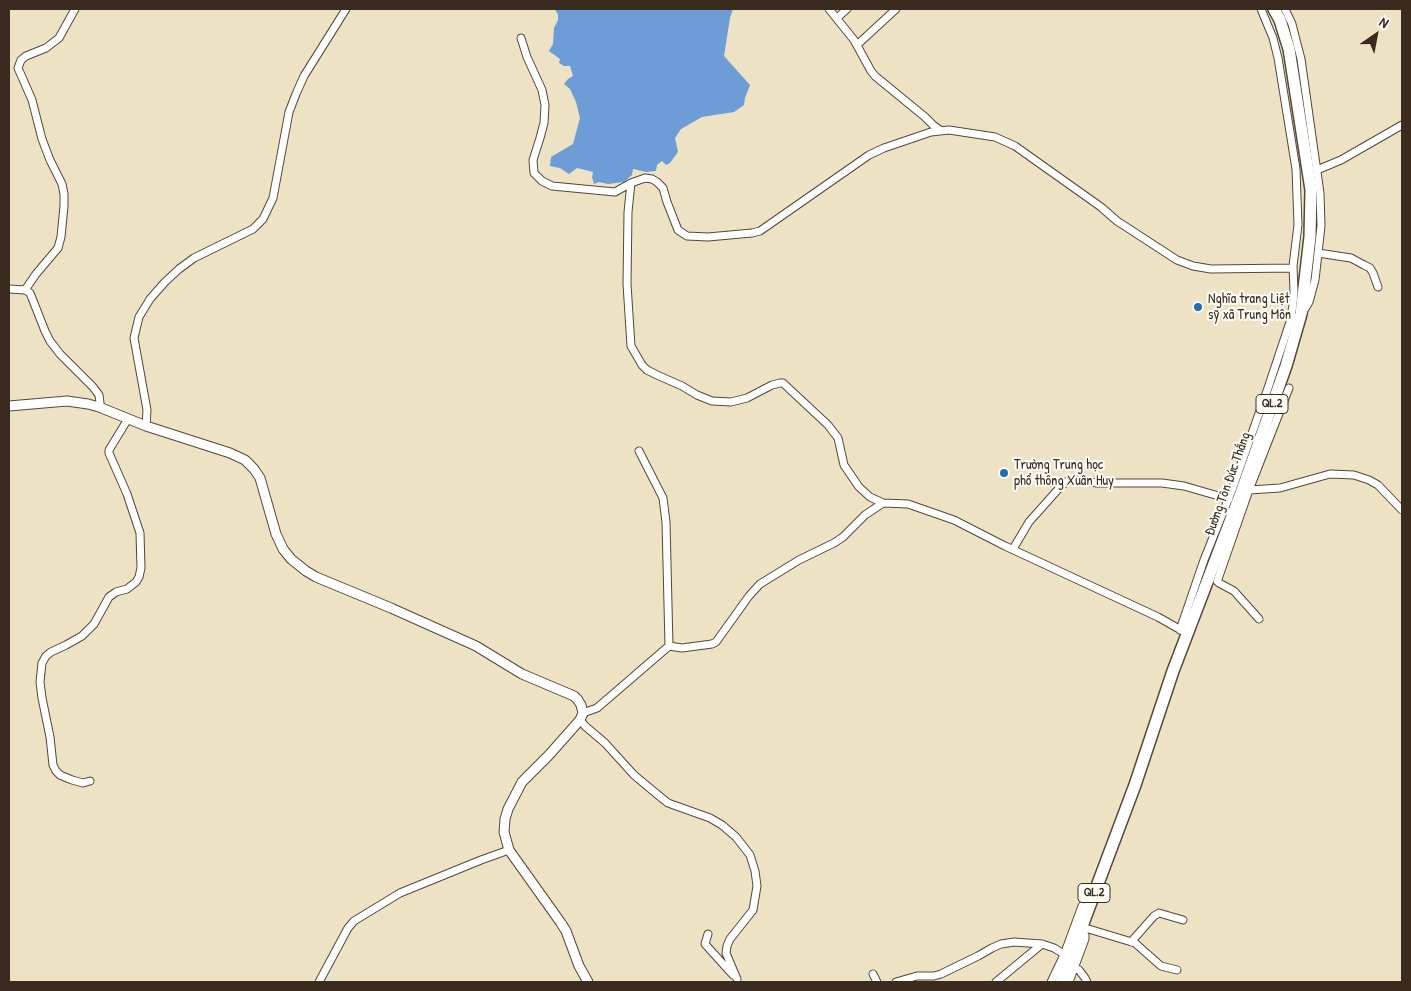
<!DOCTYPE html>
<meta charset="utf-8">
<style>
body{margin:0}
#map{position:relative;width:1411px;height:991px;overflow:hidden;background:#ede3c4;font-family:"Patrick Hand",sans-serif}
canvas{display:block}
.frame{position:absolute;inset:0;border:10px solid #3b2a1e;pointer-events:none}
.north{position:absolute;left:1351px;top:10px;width:50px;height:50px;-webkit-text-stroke:4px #fdfcf7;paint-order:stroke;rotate:33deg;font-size:14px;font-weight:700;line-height:20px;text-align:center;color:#3b2a1e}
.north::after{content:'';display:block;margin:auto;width:18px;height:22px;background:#3b2a1e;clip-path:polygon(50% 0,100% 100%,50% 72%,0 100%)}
</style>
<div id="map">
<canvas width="1411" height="991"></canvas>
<div class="frame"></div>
<div class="north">N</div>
</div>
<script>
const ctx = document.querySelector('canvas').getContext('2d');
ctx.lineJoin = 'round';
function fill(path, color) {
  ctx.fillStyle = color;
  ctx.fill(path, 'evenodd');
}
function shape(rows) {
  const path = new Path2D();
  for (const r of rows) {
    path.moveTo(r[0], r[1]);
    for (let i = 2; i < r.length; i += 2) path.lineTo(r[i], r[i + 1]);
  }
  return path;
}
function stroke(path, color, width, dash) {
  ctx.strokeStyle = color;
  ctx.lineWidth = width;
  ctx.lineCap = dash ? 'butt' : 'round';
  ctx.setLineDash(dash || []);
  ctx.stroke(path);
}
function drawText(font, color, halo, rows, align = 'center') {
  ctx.font = font + ' "Patrick Hand",sans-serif';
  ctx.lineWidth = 4;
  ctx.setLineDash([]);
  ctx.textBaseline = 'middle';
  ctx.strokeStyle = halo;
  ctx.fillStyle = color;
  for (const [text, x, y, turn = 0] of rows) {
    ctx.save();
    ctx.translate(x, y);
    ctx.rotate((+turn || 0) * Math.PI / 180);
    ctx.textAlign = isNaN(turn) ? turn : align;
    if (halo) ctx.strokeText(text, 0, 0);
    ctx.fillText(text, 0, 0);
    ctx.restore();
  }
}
fill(shape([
 [555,9,733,9,730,18,724,56,750,85,745,98,744,105,734,112,702,117,681,129,675,138,678,152,670,163,666,165,662,161,657,165,656,171,646,172,633,169,632,175,624,182,608,184,599,182,594,184,592,177,593,172,577,168,569,174,560,168,550,166,551,157,573,144,580,118,576,102,570,89,564,84,568,79,573,76,570,66,564,66,559,63,560,59,549,51,553,44,554,28,558,20,558,15]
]), '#6d9cd6');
const minor = shape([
 [829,9,854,40,871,71,875,76,925,117,933,125,940,130],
 [1285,9,1292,24,1301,59,1320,193,1321,226,1315,280,1309,302,1303,312],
 [837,18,847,9],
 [521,38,527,57,542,90,545,105,544,123,540,138,533,160,534,173,542,181,552,186,615,192,631,183,645,178,652,179,657,182,663,188,667,202,678,230,687,236,708,237,752,233,760,231,869,155,884,148,931,132,949,130,995,137,1015,146,1101,207,1117,221,1177,260,1193,266,1211,269,1293,268],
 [857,45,896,9],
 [1317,170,1341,160,1402,125],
 [631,183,628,212,627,284,631,346,642,365,647,370,657,375,682,386,697,395,712,401,731,402,747,398,772,385,780,383,783,383,828,425,838,438,844,465,859,487,870,497,883,503],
 [1318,253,1351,258,1364,265,1370,268,1373,273,1378,287],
 [9,289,25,290,30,293,45,331,50,341,60,354,93,387,99,395,100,403,99,407],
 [25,290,36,274,58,248,61,237,64,206,64,194,62,184,50,160,42,139,32,100,18,68,21,60,26,56,46,48,59,38,75,9],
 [146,426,147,410,134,338,139,317,150,299,165,282,179,269,194,258,253,229,263,219,273,198,289,112,296,94,304,76,346,9],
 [639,451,663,498,666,522,669,646],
 [1249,490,1280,488,1330,474,1354,475,1369,480,1378,485,1402,510],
 [1013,549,1029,522,1062,485,1068,481,1074,480,1097,483,1162,483,1184,486,1229,499],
 [1259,619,1234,591,1219,583,1217,581,1218,579,1249,490,1289,388],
 [1180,630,1204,560,1232,490,1268,388,1291,319,1293,304,1294,292,1293,266,1298,225,1296,169,1278,58,1273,38,1261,9],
 [583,713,597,708,669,646,682,648,712,644,716,642,749,596,760,584,799,560,834,543,843,537,865,515,883,503,908,504,954,520,1005,546,1158,617,1188,634],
 [580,720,585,726,605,743,634,775,658,795,668,803,710,818,722,825,736,837,750,855,755,871,757,886,753,910,730,939,727,946,726,953,737,979],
 [90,781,83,783,72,780,60,775,56,771,53,765,50,737,42,698,40,682,42,663,46,656,51,652,66,645,82,636,94,624,109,597,116,592,127,589,136,582,139,577,141,568,140,533,127,494,109,453,109,450,128,419],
 [1082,927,1135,943,1161,966,1177,970],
 [708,934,705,944,733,975],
 [1131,942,1154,916,1159,913,1183,920],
 [1075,968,1079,970,1085,978,1087,982],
 [873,974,877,982],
 [319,982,348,928,354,921,400,893,481,860,509,850],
 [896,982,917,976,934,976,941,974,978,956,992,948,1001,944,1014,942,1042,944,1054,948,1070,958],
 [996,982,1042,944],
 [1051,982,1064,955,1082,906],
 [1069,982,1085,939,1085,935,1080,930]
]);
const tertiary = shape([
 [9,406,67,401,88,404,99,407,146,426,230,453,245,460,254,469,260,478,276,534,283,549,291,559,306,571,316,577,391,608,476,646,522,674,574,696,578,700,581,705,583,713,580,720,549,755,522,782,508,809,505,819,504,832,509,850,561,923,566,931,579,966,588,982]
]);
const trunk = shape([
 [1061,982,1135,785,1173,671,1241,493,1286,366,1301,314,1310,237,1311,190,1289,49,1280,20,1274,9]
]);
stroke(minor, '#564637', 9);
stroke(tertiary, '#564637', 11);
stroke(trunk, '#564637', 14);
stroke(minor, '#fff', 7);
stroke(tertiary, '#fff', 9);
stroke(trunk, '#fff', 11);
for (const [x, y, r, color] of [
 [1198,307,5,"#1f6fb2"],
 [1004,473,5,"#1f6fb2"]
]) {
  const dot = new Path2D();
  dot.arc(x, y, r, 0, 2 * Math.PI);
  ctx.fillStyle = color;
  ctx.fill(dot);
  stroke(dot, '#fdfcf7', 2);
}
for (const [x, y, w] of [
 [1272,404,32],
 [1094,893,32]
]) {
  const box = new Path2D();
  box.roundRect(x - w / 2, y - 9.5, w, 19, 4);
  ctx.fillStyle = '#fdfcf7';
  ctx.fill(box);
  stroke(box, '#3b2a1e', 1);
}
drawText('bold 12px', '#3b2a1e', null, [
 ["QL.2",1272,404],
 ["QL.2",1094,893]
]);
drawText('14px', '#3b2a1e', '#fdfcf7', [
 ["Nghĩa trang Liệt",1208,299],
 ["sỹ xã Trung Môn",1208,315],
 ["Trường Trung học",1014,465],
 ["phổ thông Xuân Huy",1014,481]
], 'left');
drawText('14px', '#3b2a1e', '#fdfcf7', [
 ["Đường Tôn Đức Thắng",1228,484,-70]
]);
</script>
